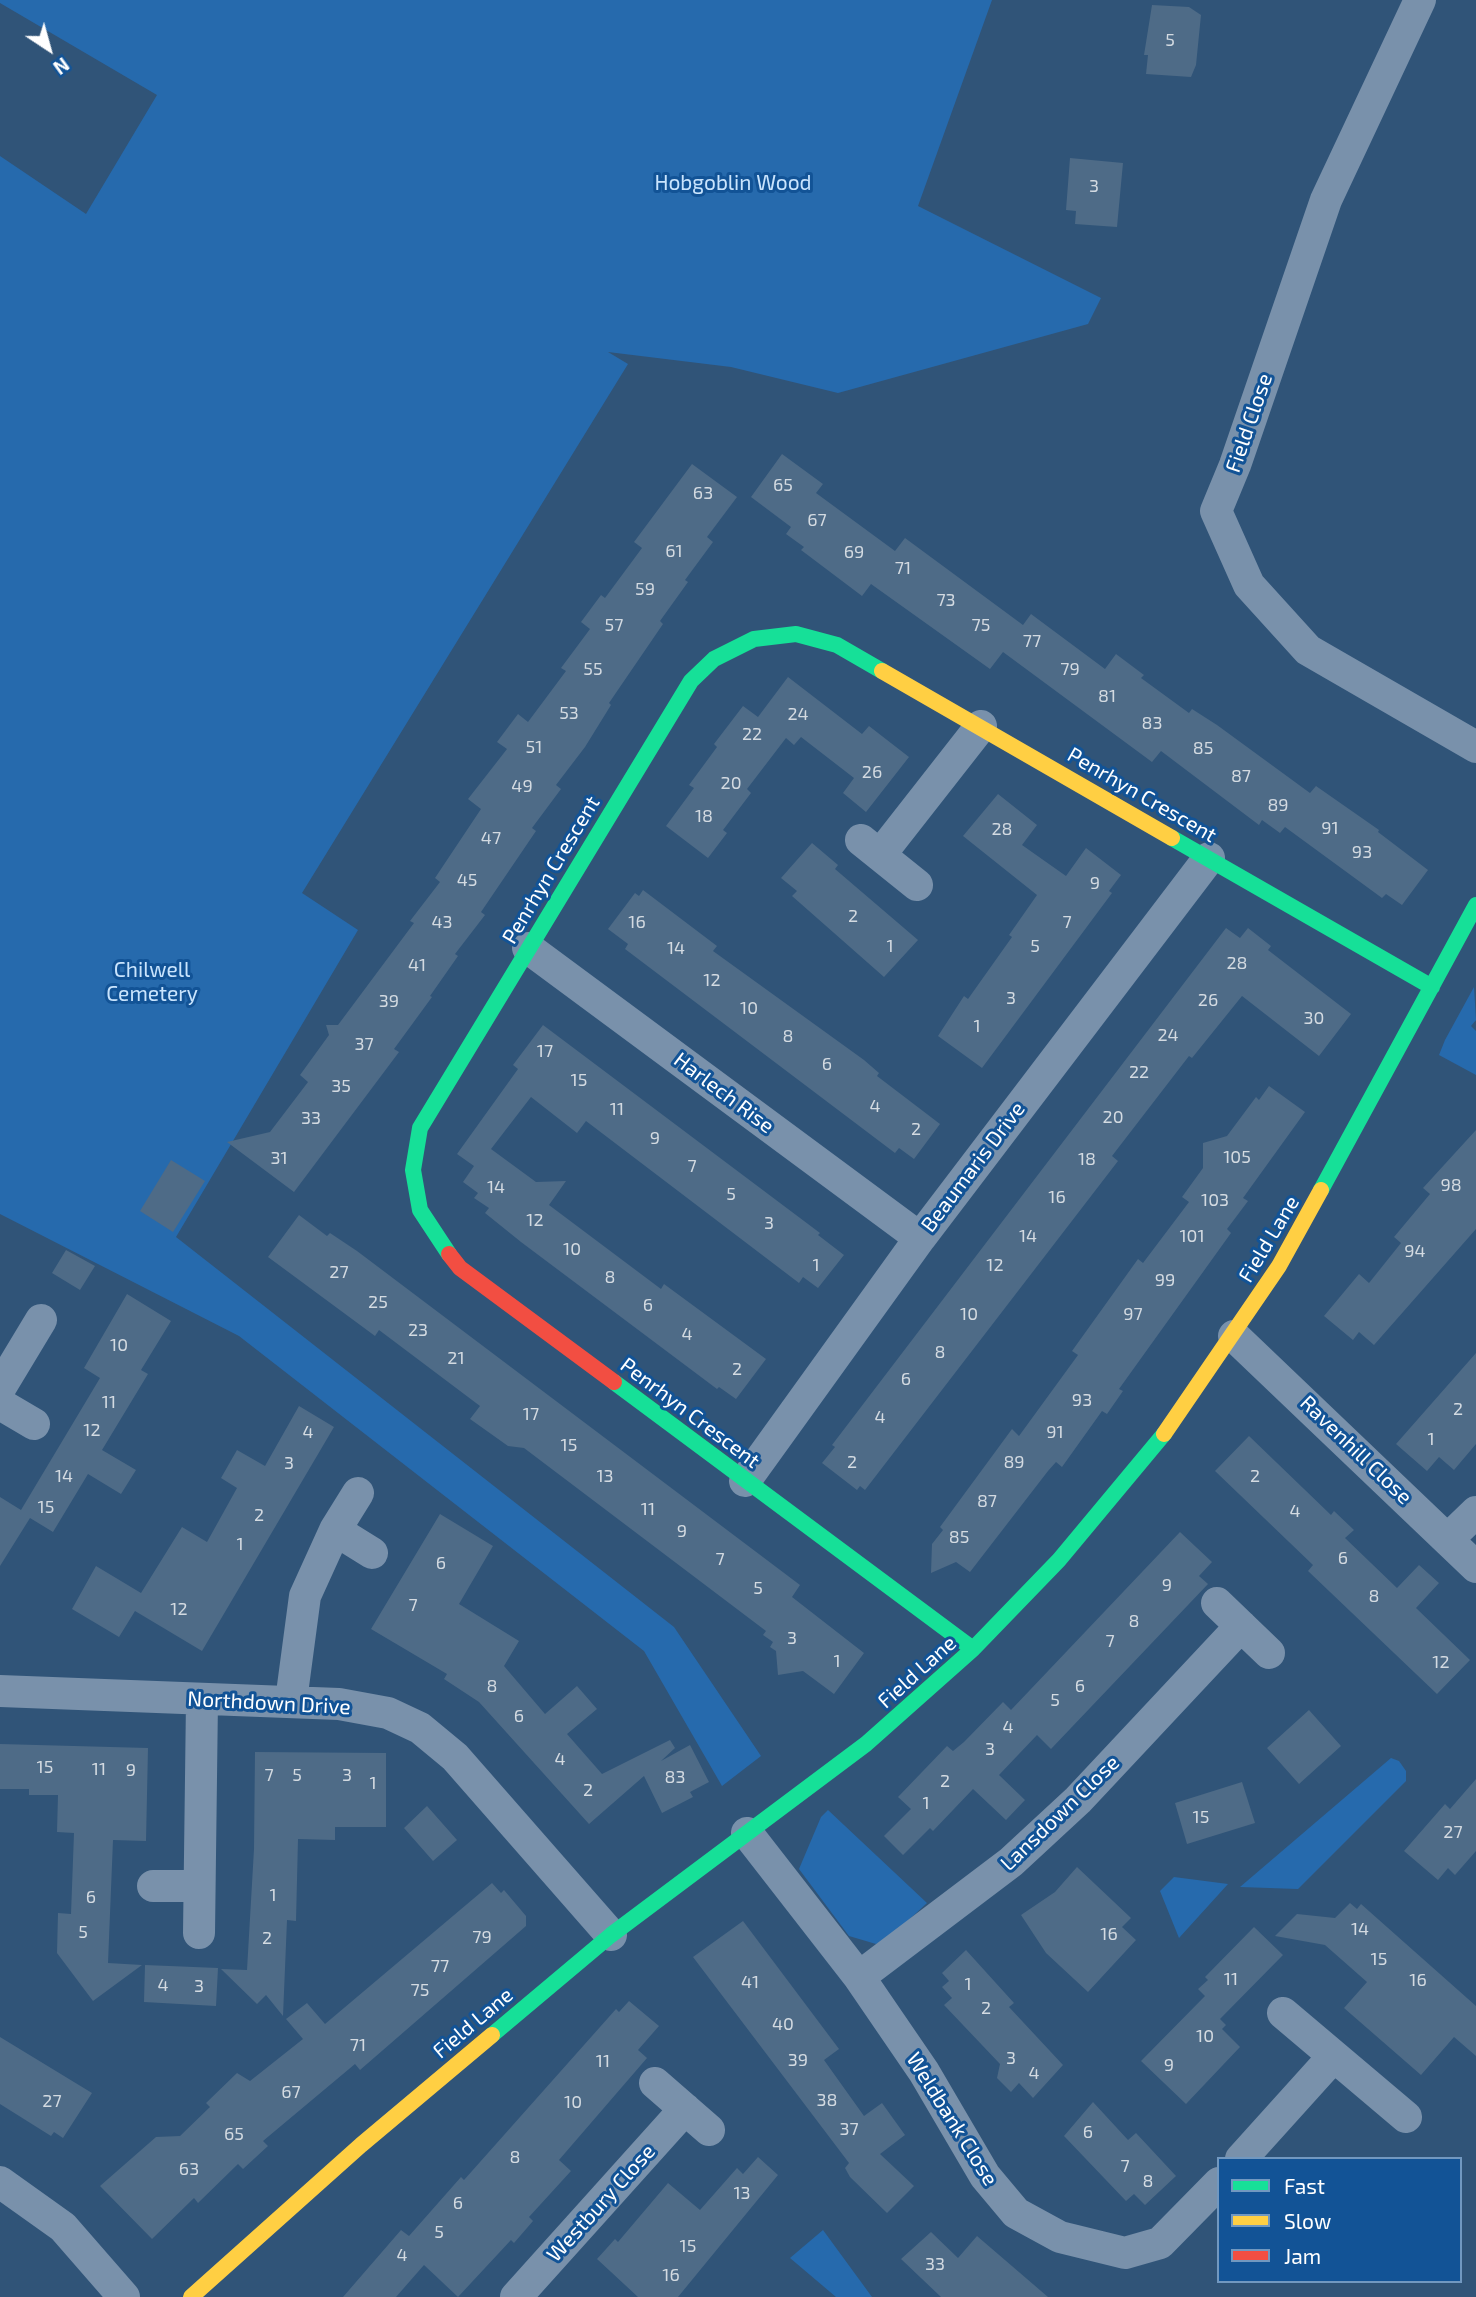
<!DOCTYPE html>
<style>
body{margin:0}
#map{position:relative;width:1476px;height:2297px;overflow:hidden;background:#305478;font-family:"Exo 2",sans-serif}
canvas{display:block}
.legend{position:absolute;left:1217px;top:2157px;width:245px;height:126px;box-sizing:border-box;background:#125396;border:2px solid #7198c0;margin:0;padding:9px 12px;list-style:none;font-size:21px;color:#fff}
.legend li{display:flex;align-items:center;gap:14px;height:35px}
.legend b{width:35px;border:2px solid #7198c0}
.north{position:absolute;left:14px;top:14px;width:70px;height:70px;-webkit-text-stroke:5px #125396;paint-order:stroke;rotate:144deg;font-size:19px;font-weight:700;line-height:28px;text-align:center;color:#fff}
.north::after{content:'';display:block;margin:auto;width:24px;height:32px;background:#fff;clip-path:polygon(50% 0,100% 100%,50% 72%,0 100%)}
</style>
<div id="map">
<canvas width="1476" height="2297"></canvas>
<ul class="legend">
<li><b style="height:9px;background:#16e098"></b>Fast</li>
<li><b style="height:9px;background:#ffcf43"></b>Slow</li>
<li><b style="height:9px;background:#f24e42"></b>Jam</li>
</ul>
<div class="north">N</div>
</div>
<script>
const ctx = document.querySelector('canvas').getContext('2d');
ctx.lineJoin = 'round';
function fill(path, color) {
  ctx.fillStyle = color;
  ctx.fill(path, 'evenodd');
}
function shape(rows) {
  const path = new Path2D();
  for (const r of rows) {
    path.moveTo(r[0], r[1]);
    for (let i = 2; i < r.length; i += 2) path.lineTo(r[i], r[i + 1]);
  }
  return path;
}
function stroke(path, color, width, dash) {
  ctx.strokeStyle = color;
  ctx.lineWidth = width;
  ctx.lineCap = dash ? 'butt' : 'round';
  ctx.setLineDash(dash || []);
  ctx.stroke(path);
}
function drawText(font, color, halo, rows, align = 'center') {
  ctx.font = font + ' "Exo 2",sans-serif';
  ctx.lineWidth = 6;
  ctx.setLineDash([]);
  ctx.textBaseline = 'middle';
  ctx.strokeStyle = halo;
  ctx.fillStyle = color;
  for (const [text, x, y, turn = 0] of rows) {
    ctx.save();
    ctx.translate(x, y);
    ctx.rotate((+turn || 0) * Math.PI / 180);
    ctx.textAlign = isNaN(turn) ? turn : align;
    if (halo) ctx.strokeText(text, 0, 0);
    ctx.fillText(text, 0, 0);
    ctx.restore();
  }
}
fill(shape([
 [0,0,992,0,918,206,1101,298,1088,324,838,393,731,367,608,352,628,364,302,893,358,930,176,1237,674,1627,761,1756,722,1786,644,1651,239,1336,0,1214,0,156,86,214,157,95,0,3],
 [1474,987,1476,1020,1471,1026,1476,1031,1476,1075,1439,1055,1445,1040],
 [1391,1758,1399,1761,1406,1771,1406,1781,1298,1889,1240,1887],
 [828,1810,927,1903,886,1941,876,1944,849,1936,799,1869,821,1817],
 [1174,1877,1228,1884,1179,1938,1160,1891],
 [823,2230,872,2297,836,2297,790,2258]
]), '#266aad');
fill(shape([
 [1152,5,1189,7,1201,15,1196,65,1191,77,1146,74,1148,55,1144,55],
 [1070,158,1123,163,1117,227,1075,224,1076,211,1066,210],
 [782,454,823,484,816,493,895,551,905,538,1023,625,1031,614,1105,669,1116,654,1144,675,1141,678,1189,713,1192,709,1217,725,1310,793,1316,786,1379,830,1378,832,1428,870,1402,905,1386,894,1382,898,1285,827,1280,833,1262,820,1259,825,1161,751,1152,762,1003,652,990,669,871,584,862,596,801,550,804,547,786,534,791,527,751,497],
 [692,464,737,497,707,537,713,542,685,580,688,582,660,621,663,624,609,703,611,705,585,747,556,785,561,789,532,828,536,831,481,912,485,915,455,954,458,956,430,996,432,997,394,1049,399,1052,294,1192,227,1142,270,1132,308,1082,300,1075,329,1035,326,1025,338,1025,414,923,410,921,440,882,435,878,481,809,468,799,507,749,497,742,518,714,528,722,566,671,561,668,590,629,581,622,601,595,605,598,642,548,634,542],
 [788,677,862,734,869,726,909,757,866,812,843,793,854,778,801,737,794,745,786,738,747,789,751,793,723,830,727,833,708,858,666,826,694,788,689,785,717,747,714,744,743,706,758,717],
 [998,794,1037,825,1022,845,1066,876,1086,848,1121,875,1109,891,1112,893,982,1068,938,1036,964,996,968,999,1012,937,1009,935,1037,895,963,836],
 [812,843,838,865,835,869,918,940,884,977,792,896,797,891,781,878],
 [643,890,717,946,713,951,864,1060,879,1073,877,1076,940,1124,914,1159,899,1148,895,1153,625,949,628,944,608,929,635,893,639,896],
 [1226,928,1240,938,1248,928,1271,946,1268,950,1351,1014,1319,1056,1242,996,1192,1058,1189,1056,1112,1156,1118,1161,865,1490,860,1486,857,1490,822,1463,835,1447,832,1445],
 [543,1025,820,1233,818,1235,844,1255,818,1288,803,1277,799,1283,586,1121,577,1133,531,1097,491,1149,536,1182,566,1181,549,1205,661,1289,664,1284,766,1359,736,1399,719,1387,717,1389,521,1242,485,1213,489,1208,474,1198,478,1193,463,1182,474,1166,457,1154,518,1069,513,1065],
 [1269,1086,1305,1112,1243,1198,1248,1201,1227,1229,1231,1233,1119,1389,1123,1391,1107,1414,1102,1411,1062,1467,1056,1462,1048,1471,970,1572,956,1562,931,1573,932,1544,943,1530,940,1527,1012,1429,1019,1436,1078,1355,1072,1351,1138,1259,1143,1263,1189,1202,1182,1197,1203,1168,1203,1143,1227,1136,1256,1097,1259,1100],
 [1476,1130,1476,1229,1374,1345,1359,1332,1353,1340,1324,1316,1359,1274,1369,1283,1401,1243,1394,1237,1430,1194,1423,1188],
 [171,1160,205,1181,173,1232,140,1211],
 [299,1215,327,1236,330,1233,357,1251,800,1585,792,1597,864,1653,834,1694,803,1671,778,1675,776,1651,770,1647,773,1642,763,1635,766,1631,524,1448,508,1446,470,1419,480,1406,379,1330,375,1336,268,1257],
 [66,1250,95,1266,80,1290,52,1273],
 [127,1294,171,1321,141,1370,148,1374,102,1450,136,1470,121,1494,88,1474,53,1532,30,1518,0,1566,0,1497,21,1510,100,1378,84,1368],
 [1476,1353,1476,1444,1454,1470,1439,1457,1427,1471,1396,1444],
 [299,1406,334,1427,202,1651,135,1611,119,1637,72,1609,96,1566,141,1593,182,1527,207,1542,237,1488,221,1478,237,1450,265,1466],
 [1249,1436,1331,1515,1334,1511,1354,1530,1345,1538,1397,1588,1419,1565,1439,1583,1416,1608,1470,1660,1437,1694,1308,1571,1313,1565,1215,1471],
 [440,1514,493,1546,459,1604,519,1641,504,1666,545,1714,577,1686,597,1709,567,1734,602,1774,670,1740,675,1748,661,1761,690,1745,709,1782,690,1792,693,1797,662,1813,644,1776,589,1824,479,1702,444,1679,447,1674,371,1629],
 [1180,1532,1212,1562,1199,1576,1208,1584,1051,1749,1037,1735,999,1775,1025,1800,1006,1820,973,1789,933,1831,930,1828,903,1855,884,1836,911,1809,898,1797,947,1746,953,1751,964,1742,1003,1702,1011,1710],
 [1309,1710,1341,1746,1299,1784,1267,1748],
 [0,1744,148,1748,146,1841,113,1840,108,1963,142,1965,93,2001,57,1953,58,1913,71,1914,74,1833,57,1832,58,1795,29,1795,29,1789,0,1789],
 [255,1752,386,1753,386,1827,335,1827,335,1840,298,1839,296,1921,287,1920,283,2016,266,1995,257,2004,221,1969,247,1970,254,1849],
 [1476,1779,1476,1851,1455,1875,1448,1868,1438,1880,1404,1851,1445,1804,1450,1809],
 [1242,1782,1255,1823,1187,1844,1175,1803],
 [427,1806,457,1840,433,1861,404,1828],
 [1077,1867,1131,1918,1122,1927,1136,1940,1088,1992,1046,1953,1021,1915,1055,1892],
 [492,1883,501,1893,504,1890,526,1916,526,1926,360,2070,355,2064,263,2141,268,2146,243,2169,238,2164,198,2203,194,2198,152,2239,100,2186,156,2137,180,2136,210,2107,206,2103,237,2073,250,2081,303,2039,286,2019,307,2003,325,2024],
 [1350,1903,1357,1909,1361,1904,1476,2006,1476,2056,1454,2037,1421,2075,1344,2008,1367,1982,1325,1945,1275,1936,1297,1914,1335,1918],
 [743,1921,839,2049,824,2060,864,2116,882,2103,905,2135,880,2154,914,2186,887,2213,850,2177,845,2168,849,2163,693,1957],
 [1254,1927,1283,1955,1220,2019,1226,2025,1222,2029,1240,2047,1186,2104,1141,2061,1205,1996,1198,1989,1208,1980,1205,1977],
 [966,1950,1014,2003,1009,2007,1063,2065,1033,2098,1019,2083,1011,2092,997,2078,1000,2064,944,2005,952,1998,942,1987,949,1981,942,1973],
 [145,1965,218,1968,216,2006,144,2002],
 [629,2001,659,2026,638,2050,647,2058,559,2160,571,2171,529,2217,533,2221,514,2243,511,2240,458,2297,424,2265,396,2297,343,2297,401,2230,409,2236,461,2177,464,2180,616,2009,619,2012],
 [0,2037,92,2093,63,2138,54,2132,51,2136,0,2104],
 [1093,2102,1128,2140,1136,2133,1176,2176,1145,2205,1134,2194,1126,2201,1064,2136],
 [758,2157,778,2175,678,2297,638,2297,597,2259,615,2239,618,2242,668,2183,700,2210,737,2168,743,2174],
 [931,2232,958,2258,977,2236,1048,2297,941,2297,901,2259]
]), '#4e6b87');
stroke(shape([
 [1420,0,1326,200,1235,465,1216,511,1249,585,1308,650,1476,747],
 [861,840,917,885],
 [880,855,981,726],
 [528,948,920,1238],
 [1234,1336,1476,1567],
 [0,1388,41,1320],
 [0,1404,34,1424],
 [745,1481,920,1238,1209,858],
 [335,1530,372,1553],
 [1448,1539,1476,1512],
 [1217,1603,1269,1653],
 [0,1691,339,1704,388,1713,420,1728,455,1757,611,1935],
 [291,1701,305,1596,335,1530,358,1493],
 [747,1833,859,1977,924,2072,985,2176,1016,2213,1060,2237,1125,2253,1160,2243,1219,2183],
 [153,1886,199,1886],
 [199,1933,202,1700],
 [859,1977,1011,1862,1078,1800,1241,1626],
 [1283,2013,1406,2117],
 [655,2083,709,2130],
 [1241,2159,1333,2057],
 [0,2182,63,2227,124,2297],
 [516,2297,685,2109]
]), '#7991ab', 32);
stroke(shape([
 [1172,838,1432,987],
 [1321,1190,1476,905],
 [449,1254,420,1210,413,1170,420,1128,691,681,714,659,754,639,796,634,837,645,882,671],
 [614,1382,973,1649],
 [492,2035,611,1935,866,1744,973,1649,1059,1560,1164,1434]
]), '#16e098', 16);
stroke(shape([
 [882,671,1172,838],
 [1164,1434,1279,1266,1321,1190],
 [191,2297,361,2145,492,2035]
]), '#ffcf43', 16);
stroke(shape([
 [449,1254,460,1268,614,1382]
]), '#f24e42', 16);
drawText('18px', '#d3dae1', null, [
 ["5",1170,40],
 ["3",1094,186],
 ["65",783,485],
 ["63",703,493],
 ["67",817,520],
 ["61",674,551],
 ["69",854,552],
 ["71",903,568],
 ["59",645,589],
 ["73",946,600],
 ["57",614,625],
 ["75",981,625],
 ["77",1032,641],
 ["55",593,669],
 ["79",1070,669],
 ["81",1107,696],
 ["53",569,713],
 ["24",798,714],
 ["83",1152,723],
 ["22",752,734],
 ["51",534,747],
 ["85",1203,748],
 ["26",872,772],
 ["87",1241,776],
 ["20",731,783],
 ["49",522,786],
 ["89",1278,805],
 ["18",704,816],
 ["91",1330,828],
 ["28",1002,829],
 ["47",491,838],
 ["93",1362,852],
 ["45",467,880],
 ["9",1095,883],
 ["2",853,916],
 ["43",442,922],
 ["16",637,922],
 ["7",1067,922],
 ["1",890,946],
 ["5",1035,946],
 ["14",676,948],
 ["28",1237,963],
 ["41",417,965],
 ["12",712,980],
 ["3",1011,998],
 ["26",1208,1000],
 ["39",389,1001],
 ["10",749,1008],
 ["30",1314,1018],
 ["1",977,1026],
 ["24",1168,1035],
 ["8",788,1036],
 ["37",364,1044],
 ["17",545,1051],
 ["6",827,1064],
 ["22",1139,1072],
 ["15",579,1080],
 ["35",341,1086],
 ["4",875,1106],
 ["11",617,1109],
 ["20",1113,1117],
 ["33",311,1118],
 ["2",916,1129],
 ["9",655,1138],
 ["105",1237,1157],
 ["31",279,1158],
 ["18",1087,1159],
 ["7",692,1166],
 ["98",1451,1185],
 ["14",496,1187],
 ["5",731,1194],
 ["16",1057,1197],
 ["103",1215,1200],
 ["12",535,1220],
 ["3",769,1223],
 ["14",1028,1236],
 ["101",1192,1236],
 ["10",572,1249],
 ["94",1415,1251],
 ["1",816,1265],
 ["12",995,1265],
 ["27",339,1272],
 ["8",610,1277],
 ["99",1165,1280],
 ["25",378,1302],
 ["6",648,1305],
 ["10",969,1314],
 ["97",1133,1314],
 ["23",418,1330],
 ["4",687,1334],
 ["10",119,1345],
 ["8",940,1352],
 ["21",456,1358],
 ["2",737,1369],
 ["6",906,1379],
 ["93",1082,1400],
 ["11",109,1402],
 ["2",1458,1409],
 ["17",531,1414],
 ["4",880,1417],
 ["12",92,1430],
 ["4",308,1432],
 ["91",1055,1432],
 ["1",1431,1439],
 ["15",569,1445],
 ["2",852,1462],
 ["89",1014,1462],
 ["3",289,1463],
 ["14",64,1476],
 ["13",605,1476],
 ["2",1255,1476],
 ["87",987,1501],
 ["15",46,1507],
 ["11",648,1509],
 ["4",1295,1511],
 ["2",259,1515],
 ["9",682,1531],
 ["85",959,1537],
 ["1",240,1544],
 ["6",1343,1558],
 ["7",720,1559],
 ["6",441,1563],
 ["9",1167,1585],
 ["5",758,1588],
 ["8",1374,1596],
 ["7",413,1605],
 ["12",179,1609],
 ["8",1134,1621],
 ["3",792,1638],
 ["7",1110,1641],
 ["1",837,1661],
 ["12",1441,1662],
 ["8",492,1686],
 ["6",1080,1686],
 ["5",1055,1700],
 ["6",519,1716],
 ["4",1008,1727],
 ["3",990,1749],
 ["4",560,1759],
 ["15",45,1767],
 ["11",99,1769],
 ["9",131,1770],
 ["7",269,1775],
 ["5",297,1775],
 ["3",347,1775],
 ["83",675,1777],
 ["2",945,1781],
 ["1",373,1783],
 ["2",588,1790],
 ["1",926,1803],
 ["15",1201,1817],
 ["27",1453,1832],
 ["1",273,1895],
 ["6",91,1897],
 ["14",1360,1929],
 ["5",83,1932],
 ["16",1109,1934],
 ["79",482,1937],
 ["2",267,1938],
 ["15",1379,1959],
 ["77",440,1966],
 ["11",1231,1979],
 ["16",1418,1980],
 ["41",750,1982],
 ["1",968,1984],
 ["4",163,1985],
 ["3",199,1986],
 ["75",420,1990],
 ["2",986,2008],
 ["40",783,2024],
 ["10",1205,2036],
 ["71",358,2045],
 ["3",1011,2058],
 ["39",798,2060],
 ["11",603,2061],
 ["9",1169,2065],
 ["4",1034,2073],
 ["67",291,2092],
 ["38",827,2100],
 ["27",52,2101],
 ["10",573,2102],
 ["37",849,2129],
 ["6",1088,2132],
 ["65",234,2134],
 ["8",515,2157],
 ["7",1125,2166],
 ["63",189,2169],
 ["8",1148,2181],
 ["13",742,2193],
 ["6",458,2203],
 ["5",439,2232],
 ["15",688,2246],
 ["4",402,2255],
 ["33",935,2264],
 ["16",671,2275]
]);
drawText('21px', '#c9e4fd', '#125396', [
 ["Hobgoblin Wood",733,183],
 ["Chilwell",152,970],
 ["Cemetery",152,994]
]);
drawText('21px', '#fff', '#125396', [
 ["Field Close",1249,423,-71],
 ["Penrhyn Crescent",1142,795,30],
 ["Penrhyn Crescent",551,870,-59],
 ["Harlech Rise",724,1093,37],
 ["Beaumaris Drive",973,1167,-53],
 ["Field Lane",1269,1239,-59],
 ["Penrhyn Crescent",690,1413,37],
 ["Ravenhill Close",1356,1450,44],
 ["Field Lane",917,1672,-42],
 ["Northdown Drive",269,1703,3],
 ["Lansdown Close",1060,1813,-44],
 ["Field Lane",473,2023,-40],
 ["Weldbank Close",952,2119,58],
 ["Westbury Close",601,2203,-48]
]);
</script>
